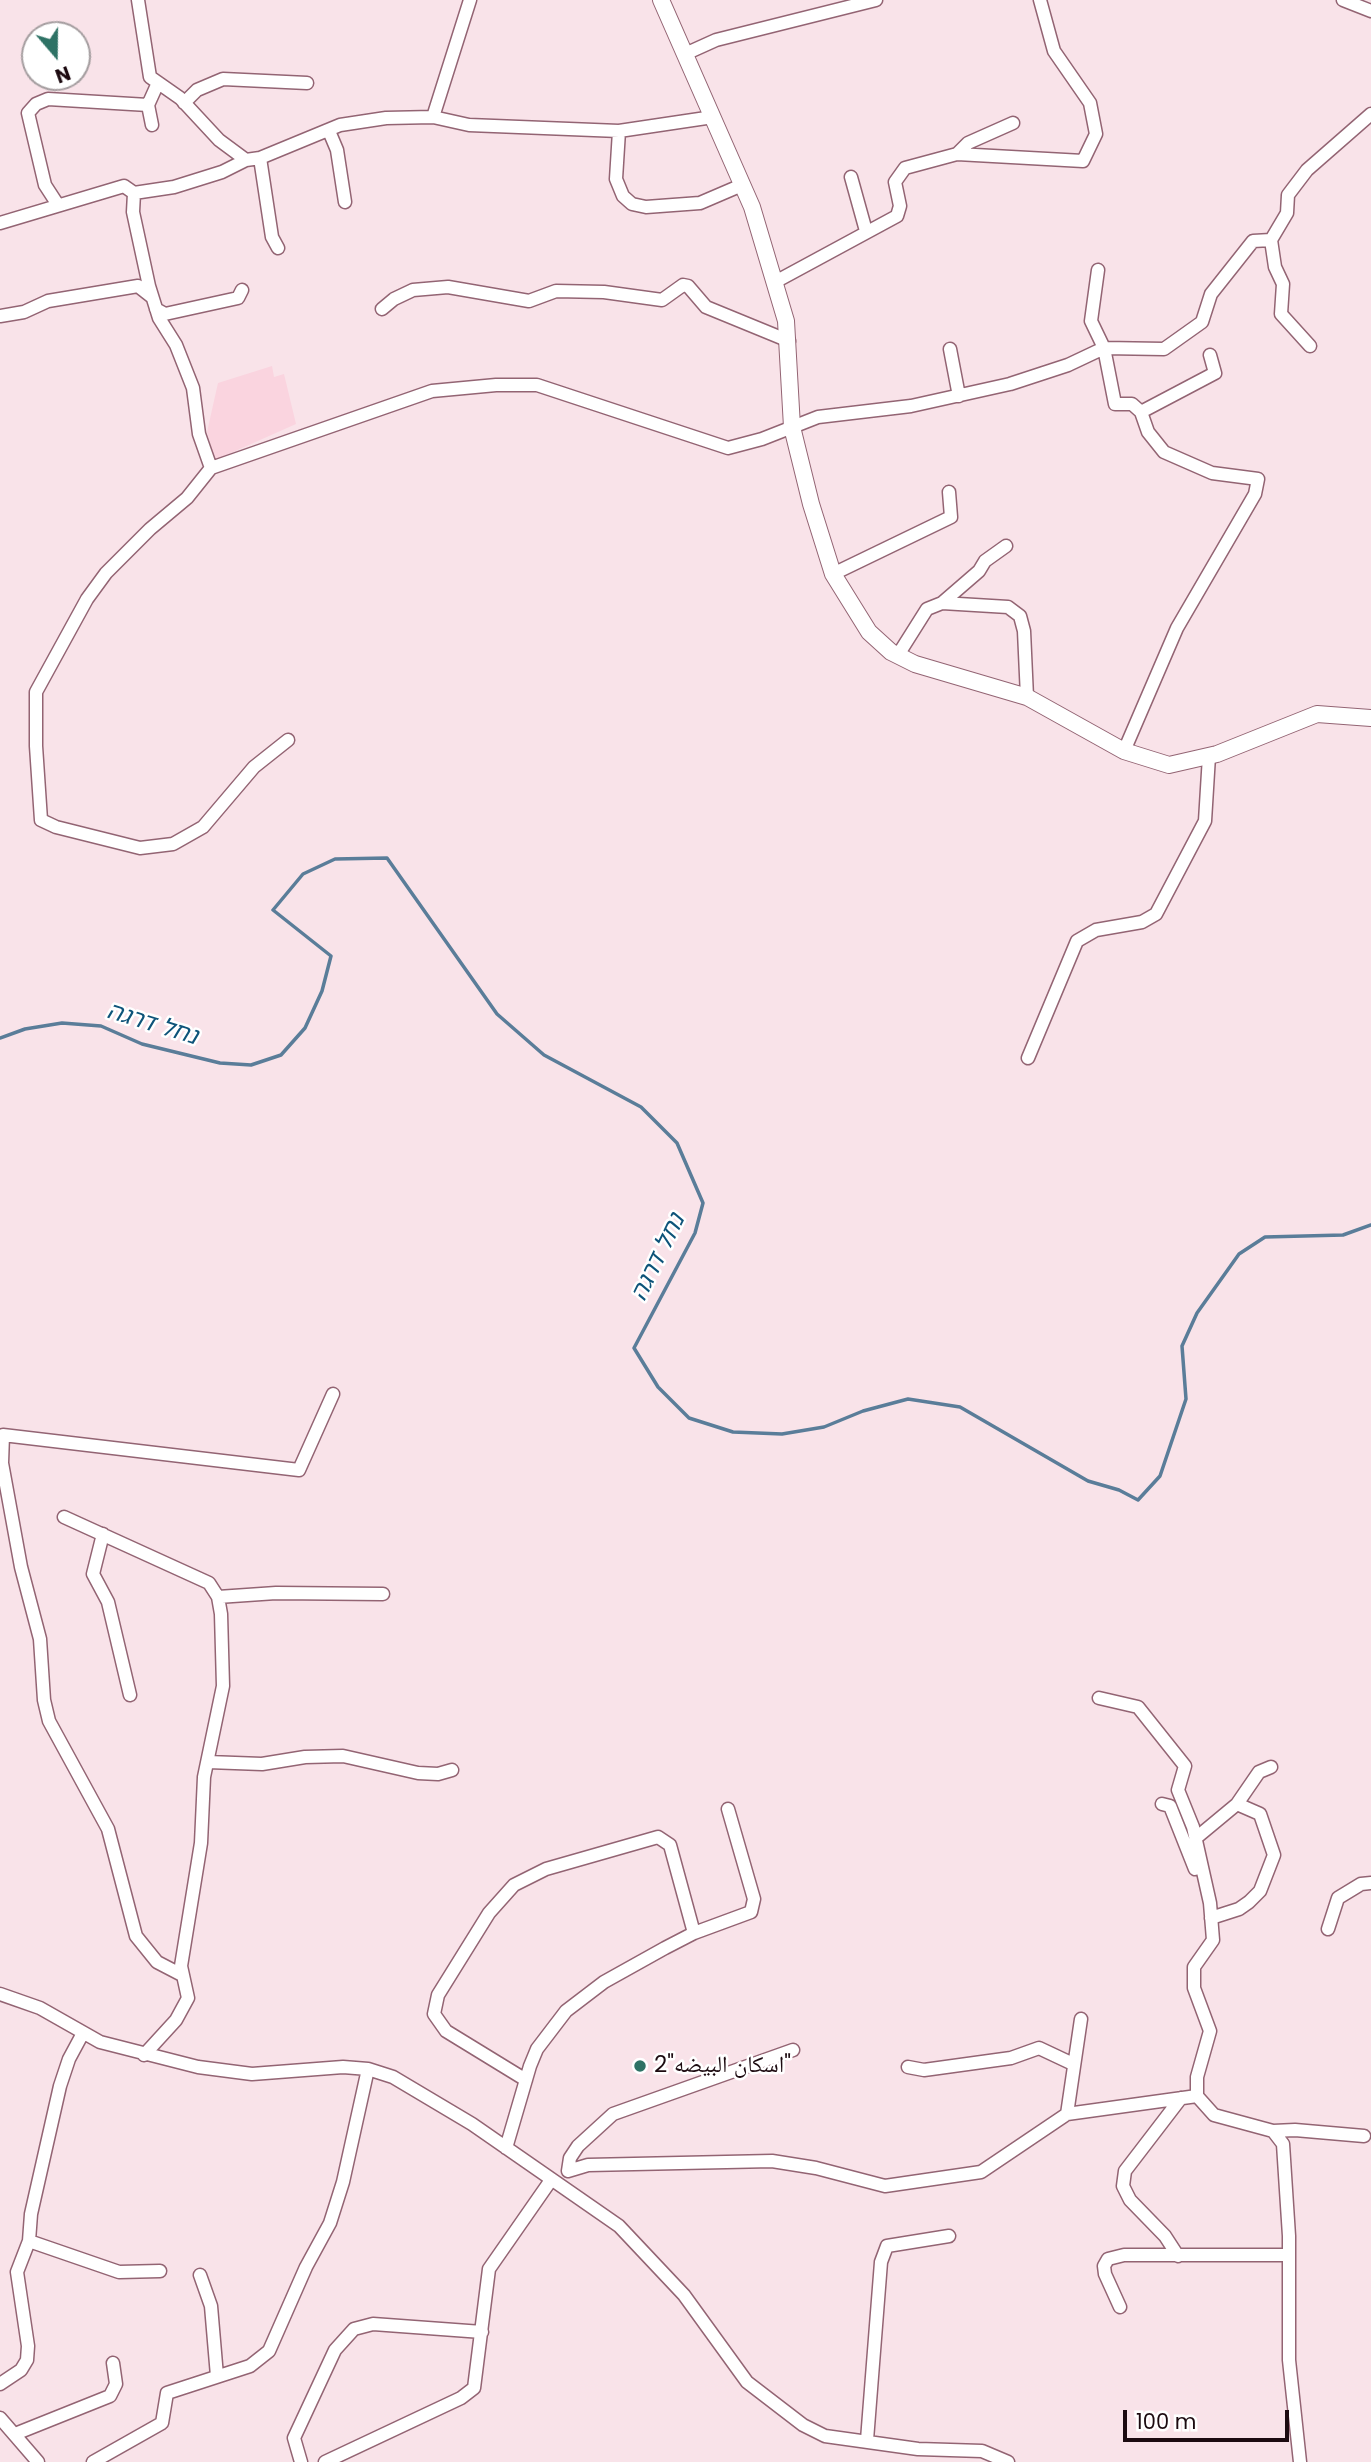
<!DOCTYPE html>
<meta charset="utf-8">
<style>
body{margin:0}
#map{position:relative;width:1371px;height:2462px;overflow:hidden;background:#f9e3e9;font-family:Poppins,sans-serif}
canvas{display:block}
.north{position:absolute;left:21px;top:21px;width:70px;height:70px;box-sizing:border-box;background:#fff;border:2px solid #a49d9f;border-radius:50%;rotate:160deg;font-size:19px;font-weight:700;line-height:28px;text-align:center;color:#1c0a10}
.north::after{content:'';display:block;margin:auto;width:24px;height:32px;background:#2e7265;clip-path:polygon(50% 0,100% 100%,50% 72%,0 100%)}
.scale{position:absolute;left:1123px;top:2410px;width:166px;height:32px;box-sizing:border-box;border:4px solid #1c0a10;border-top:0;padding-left:9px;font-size:21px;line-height:24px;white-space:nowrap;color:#1c0a10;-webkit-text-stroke:5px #fff;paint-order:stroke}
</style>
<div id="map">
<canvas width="1371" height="2462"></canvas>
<div class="north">N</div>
<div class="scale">100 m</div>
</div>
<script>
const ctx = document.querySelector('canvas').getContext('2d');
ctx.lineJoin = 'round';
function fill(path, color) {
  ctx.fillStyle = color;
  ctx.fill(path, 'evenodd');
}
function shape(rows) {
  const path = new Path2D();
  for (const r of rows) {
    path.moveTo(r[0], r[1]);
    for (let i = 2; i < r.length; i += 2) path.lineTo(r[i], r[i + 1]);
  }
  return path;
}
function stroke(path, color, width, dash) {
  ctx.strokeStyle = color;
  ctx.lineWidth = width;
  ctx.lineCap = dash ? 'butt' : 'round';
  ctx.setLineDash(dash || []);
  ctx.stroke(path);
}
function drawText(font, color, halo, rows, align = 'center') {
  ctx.font = font + ' Poppins,"Noto Naskh Arabic","Noto Sans Hebrew",sans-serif';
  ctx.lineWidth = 5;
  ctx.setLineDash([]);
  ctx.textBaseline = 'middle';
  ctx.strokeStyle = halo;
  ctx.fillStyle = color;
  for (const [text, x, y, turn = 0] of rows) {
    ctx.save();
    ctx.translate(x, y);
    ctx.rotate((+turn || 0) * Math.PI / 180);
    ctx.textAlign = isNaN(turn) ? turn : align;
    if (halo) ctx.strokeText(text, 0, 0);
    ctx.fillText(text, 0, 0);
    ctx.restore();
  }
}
fill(shape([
 [272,366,274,377,284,374,296,424,215,460,207,432,218,383]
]), '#fad4df');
stroke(shape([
 [0,1038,25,1029,62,1023,101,1026,142,1044,220,1063,251,1065,281,1055,305,1028,322,991,331,956,273,910,303,874,335,859,387,858,497,1014,544,1055,641,1107,677,1143,703,1203,695,1233,634,1348,658,1387,689,1418,733,1432,782,1434,824,1427,863,1411,908,1399,960,1407,1088,1481,1119,1490,1138,1500,1160,1476,1186,1399,1182,1346,1197,1313,1239,1254,1265,1237,1343,1235,1371,1225]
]), '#5a7d99', 3.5);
const minor = shape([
 [138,0,150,77,180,98,219,140,246,160,260,158,340,125,386,118,433,117,469,125,619,131,713,117],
 [1343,0,1371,11],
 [685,54,716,40,876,0],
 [184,103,197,90,223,79,307,83],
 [433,117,470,0],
 [152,125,148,105,157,85],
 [329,131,337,150,345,202],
 [619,131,616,179,623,196,632,204,646,207,700,203,742,185],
 [957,154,968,143,1013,123],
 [260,158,272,237,278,248],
 [851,177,866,231],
 [134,193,133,212,149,286,159,318,176,345,193,388,199,434,211,468],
 [58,205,45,185,28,113,36,104,48,99,148,105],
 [0,223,124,186,134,193,174,187,222,172,246,160],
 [1271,240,1275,267,1283,284,1281,314,1310,346],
 [1098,270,1091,321,1104,348,1115,404,1132,404,1141,412,1148,432,1164,452,1212,473,1258,479,1255,494,1177,628,1124,751],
 [775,282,897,216,900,206,895,182,905,168,957,154,1083,161,1096,134,1090,103,1054,51,1040,0],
 [156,309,165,314,238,298,242,290],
 [382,309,394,299,413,290,448,287,529,301,556,291,604,292,662,300,683,285,688,286,706,307,789,341],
 [0,316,24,312,48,301,138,286,152,297],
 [950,349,959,396],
 [1141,412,1215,373,1210,355],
 [833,574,951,517,949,492],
 [942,603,979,571,985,561,1006,546],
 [898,655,927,609,942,603,1008,607,1020,616,1024,631,1027,697],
 [288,740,254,767,203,827,173,844,140,848,56,827,41,820,36,746,36,692,87,599,106,573,150,529,187,498,211,468,432,391,496,385,537,385,728,448,762,439,818,417,911,406,1010,384,1068,365,1104,348,1164,349,1202,322,1211,294,1253,241,1271,240,1287,213,1288,195,1307,170,1371,114],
 [1028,1058,1077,941,1096,930,1142,922,1156,914,1205,821,1209,756],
 [64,1517,209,1583,218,1597,221,1614,223,1686,204,1777,201,1843,181,1966,188,1998,176,2020,144,2055],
 [103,1534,93,1574,108,1602,130,1695],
 [218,1597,276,1593,383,1594],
 [1099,1698,1138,1707,1185,1766,1178,1790,1193,1827,1210,1903,1213,1940,1194,1967,1194,1988,1210,2031,1197,2077,1197,2096,1214,2115,1273,2131,1283,2144,1289,2236,1289,2360,1300,2462],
 [208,1762,262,1764,305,1757,343,1756,418,1773,438,1774,452,1770],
 [1162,1804,1170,1806,1195,1869],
 [1196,1838,1237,1804,1259,1772,1271,1767],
 [1211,1918,1239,1909,1249,1902,1260,1891,1274,1855,1260,1814,1237,1804],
 [1328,1929,1338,1898,1361,1884,1371,1883],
 [182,1975,157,1962,136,1936,108,1829,49,1721,44,1700,40,1639,21,1567,2,1463,3,1435,299,1470,333,1394],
 [0,1994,40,2008,100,2042,198,2067,252,2074,343,2067,368,2069,393,2077,472,2124,619,2226,684,2295,747,2382,803,2425,825,2436,918,2449,982,2451,1008,2462],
 [793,2050,613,2114,578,2146,570,2158,568,2171,588,2165,772,2161,816,2168,885,2186,981,2172,1067,2114,1197,2096],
 [908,2067,924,2070,1011,2058,1039,2048,1073,2064],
 [526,2080,446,2031,434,2014,438,1995,489,1913,514,1885,546,1869,658,1837,670,1845,694,1933],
 [1067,2114,1081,2019],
 [1273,2131,1295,2130,1364,2136],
 [506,2148,530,2066,537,2049,566,2011,604,1982,665,1948,694,1933,751,1912,754,1899,728,1809],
 [29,2241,119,2272,160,2271],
 [1178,2256,1165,2236,1130,2200,1123,2186,1125,2171,1181,2098],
 [200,2275,211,2306,217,2376],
 [1120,2307,1105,2274,1104,2266,1108,2259,1124,2255,1289,2255],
 [0,2384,21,2370,27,2360,28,2346,17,2272,29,2241,31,2214,60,2086,69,2059,83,2033],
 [0,2418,38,2462],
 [15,2434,110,2396,116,2384,113,2363],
 [867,2440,881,2262,887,2246,949,2236],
 [93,2462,162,2423,167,2393,250,2366,269,2351,306,2267,330,2223,343,2182,368,2069],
 [301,2462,294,2438,335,2350,354,2329,373,2324,482,2332],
 [325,2462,461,2398,474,2388,489,2269,551,2180]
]);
const tertiary = shape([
 [661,0,752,207,786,321,792,427,811,504,833,574,869,632,891,652,915,664,1027,697,1124,751,1169,765,1217,754,1317,714,1371,718]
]);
stroke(minor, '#936473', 15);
stroke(tertiary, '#936473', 18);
stroke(minor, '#fff', 12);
stroke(tertiary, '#fff', 16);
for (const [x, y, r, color] of [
 [640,2066,7,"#2e7265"]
]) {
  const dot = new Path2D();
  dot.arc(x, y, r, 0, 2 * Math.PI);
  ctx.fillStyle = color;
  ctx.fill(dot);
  stroke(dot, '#fff', 2.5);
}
drawText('23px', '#1c0a10', '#fff', [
 ["اسكان البيضه\"2\"",654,2066]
], 'left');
drawText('italic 24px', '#0d5379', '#fff', [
 ["נחל דרגה",152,1025,17],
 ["נחל דרגה",659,1258,-64]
]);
</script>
